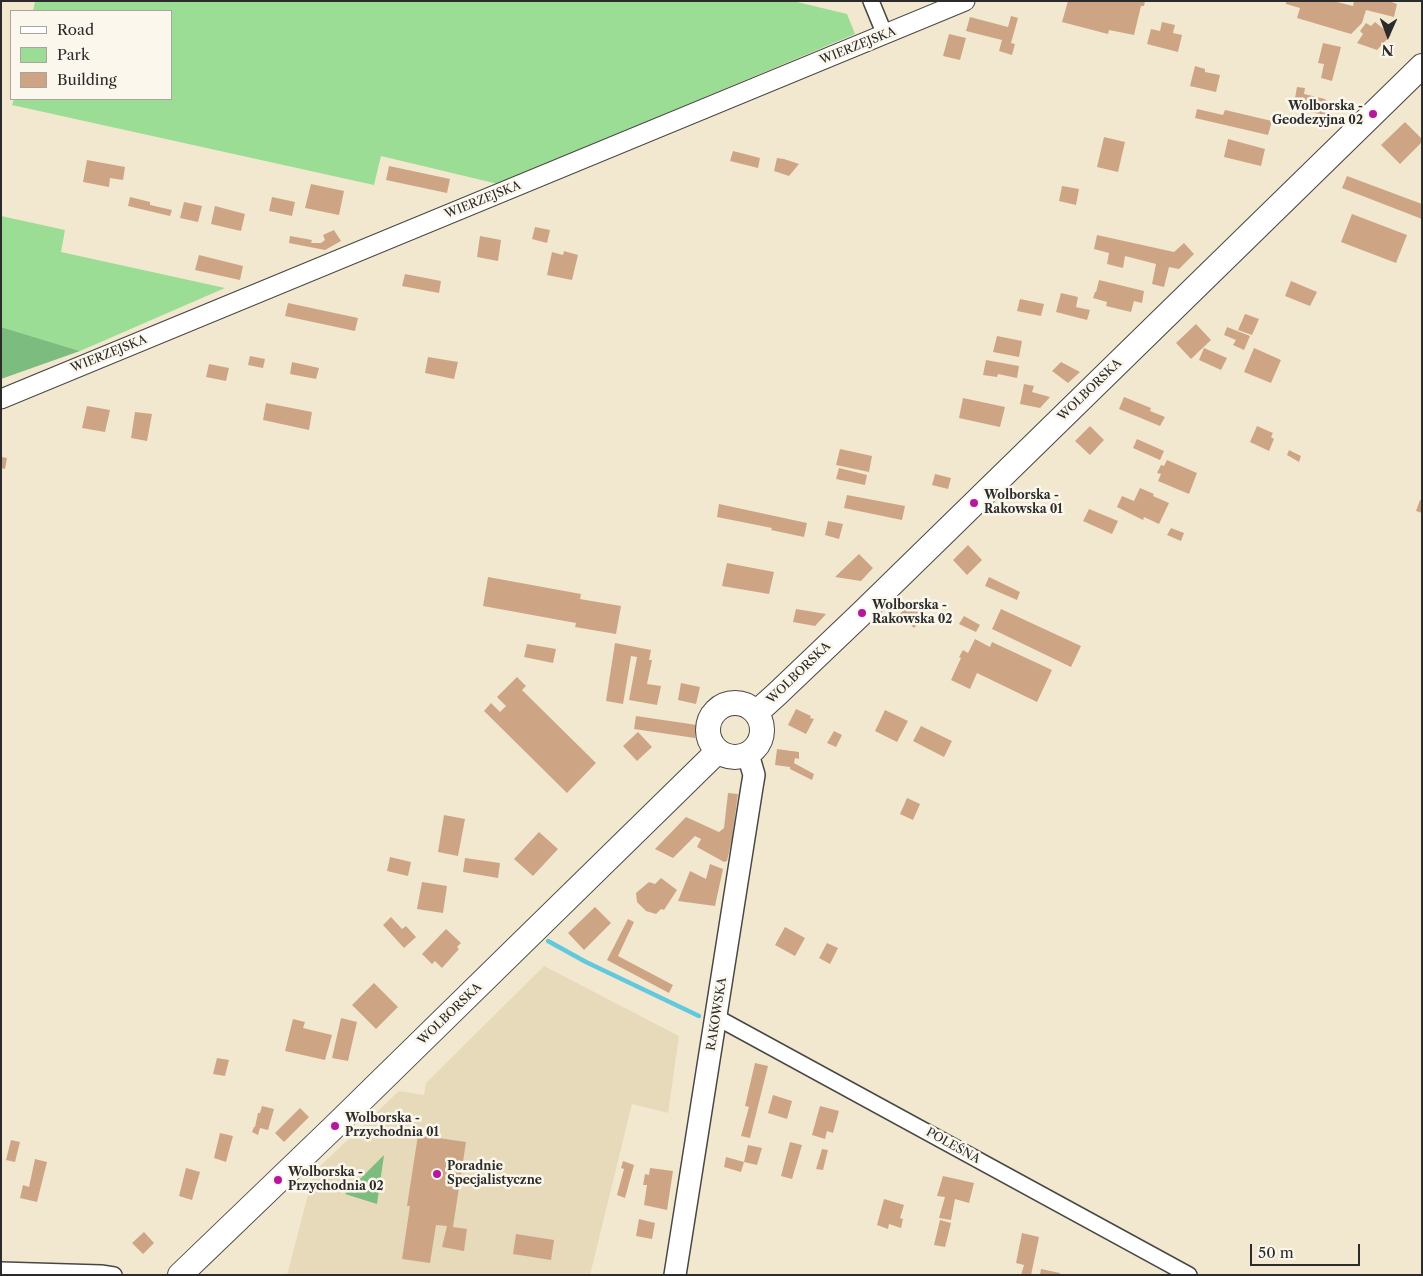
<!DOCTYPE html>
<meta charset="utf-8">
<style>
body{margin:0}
#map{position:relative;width:1423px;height:1276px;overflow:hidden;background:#f2e8cf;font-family:"Libre Caslon Text",serif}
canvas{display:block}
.frame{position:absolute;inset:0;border:2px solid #2b2b2b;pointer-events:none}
.legend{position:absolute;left:10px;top:10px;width:162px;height:90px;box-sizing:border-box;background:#fbf7ec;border:1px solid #a8a59f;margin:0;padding:6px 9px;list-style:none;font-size:15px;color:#2b2b2b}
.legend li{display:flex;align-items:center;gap:10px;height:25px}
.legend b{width:25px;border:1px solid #a8a59f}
.north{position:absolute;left:1363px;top:10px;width:50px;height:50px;-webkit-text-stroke:4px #fbf7ec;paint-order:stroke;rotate:182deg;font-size:14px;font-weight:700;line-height:20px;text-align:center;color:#2b2b2b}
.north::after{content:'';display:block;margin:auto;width:18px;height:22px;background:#2b2b2b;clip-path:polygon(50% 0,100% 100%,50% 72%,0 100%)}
.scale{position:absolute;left:1250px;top:1244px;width:110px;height:22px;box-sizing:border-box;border:2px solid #2b2b2b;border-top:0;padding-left:6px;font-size:15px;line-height:18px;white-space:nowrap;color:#2b2b2b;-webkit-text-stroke:4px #fbf7ec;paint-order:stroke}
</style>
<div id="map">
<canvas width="1423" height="1276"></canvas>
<div class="frame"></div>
<ul class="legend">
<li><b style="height:6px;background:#fff"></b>Road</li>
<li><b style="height:14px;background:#9bdd94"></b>Park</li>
<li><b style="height:14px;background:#cea584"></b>Building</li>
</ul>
<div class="north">N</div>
<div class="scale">50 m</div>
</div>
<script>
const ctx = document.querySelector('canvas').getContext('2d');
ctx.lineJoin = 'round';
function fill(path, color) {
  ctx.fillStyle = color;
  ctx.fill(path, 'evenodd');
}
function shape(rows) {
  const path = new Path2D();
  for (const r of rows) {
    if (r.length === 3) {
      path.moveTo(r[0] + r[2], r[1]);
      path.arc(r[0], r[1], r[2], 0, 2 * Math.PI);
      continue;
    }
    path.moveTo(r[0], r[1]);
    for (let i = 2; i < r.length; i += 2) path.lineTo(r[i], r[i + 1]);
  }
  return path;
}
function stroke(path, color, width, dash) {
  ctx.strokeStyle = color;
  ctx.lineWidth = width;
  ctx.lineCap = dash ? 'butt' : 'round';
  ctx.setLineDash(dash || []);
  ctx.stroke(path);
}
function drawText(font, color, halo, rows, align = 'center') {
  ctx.font = font + ' "Libre Caslon Text",serif';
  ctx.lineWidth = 5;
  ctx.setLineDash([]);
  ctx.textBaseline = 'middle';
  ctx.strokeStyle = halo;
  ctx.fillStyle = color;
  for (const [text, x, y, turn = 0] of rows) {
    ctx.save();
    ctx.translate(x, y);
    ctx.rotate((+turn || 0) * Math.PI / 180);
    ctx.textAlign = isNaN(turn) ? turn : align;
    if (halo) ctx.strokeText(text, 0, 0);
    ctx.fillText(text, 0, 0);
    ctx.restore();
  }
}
fill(shape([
 [544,966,679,1036,668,1113,632,1104,590,1275,287,1275,314,1172,399,1091,424,1095,426,1083]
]), '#e6daba');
fill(shape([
 [35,1,793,1,847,14,855,34,498,184,381,156,374,185,12,105,14,99,171,99,171,11,33,11],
 [1,216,65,230,61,252,225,288,80,351,1,327]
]), '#9bdd94');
fill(shape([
 [1,327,80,351,1,379],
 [384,1155,377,1204,345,1194]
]), '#7cbc7e');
stroke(shape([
 [548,941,586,962,699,1016]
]), '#61c8de', 4.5);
fill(shape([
 [1068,1,1145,1,1144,6,1141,6,1134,35,1109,30,1108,34,1062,22],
 [1286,1,1333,1,1353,6,1354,1,1389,1,1397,4,1394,17,1366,10,1362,23,1351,34,1297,18,1300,8,1286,4],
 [1011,16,1018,18,1011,43,1015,44,1012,55,999,51,1002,40,966,31,970,17,1008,27],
 [1162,22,1175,25,1173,33,1182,35,1178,52,1147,44,1151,29,1160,31],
 [1375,22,1391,35,1377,50,1357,43,1363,34,1360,31,1366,23,1371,26],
 [949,34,966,38,960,60,943,56],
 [1323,43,1341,47,1332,81,1321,78,1324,64,1318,63],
 [1195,66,1205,69,1205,72,1220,75,1216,92,1190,86],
 [1297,87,1305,88,1304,94,1325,99,1332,106,1326,115,1293,109],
 [1197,109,1223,115,1225,110,1272,121,1268,135,1195,118],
 [1405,122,1422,139,1422,142,1400,164,1381,145],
 [1104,137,1125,142,1118,172,1097,167],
 [1228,139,1265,149,1261,166,1224,157],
 [733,151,760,158,758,168,730,161],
 [777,158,784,159,799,164,789,176,774,171],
 [87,160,125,167,123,180,110,178,109,187,83,182],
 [389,166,450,179,447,193,386,180],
 [1347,176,1422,204,1422,219,1342,188],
 [311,184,344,191,339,215,305,208],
 [1062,186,1079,189,1076,205,1059,201],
 [130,197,150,202,150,205,172,210,170,216,128,206],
 [272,197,295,202,292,216,269,211],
 [184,202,202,206,198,222,180,218],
 [215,206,245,214,241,231,211,224],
 [1352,214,1407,235,1396,263,1341,242],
 [535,227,550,230,547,243,532,239],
 [334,230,341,241,325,250,289,243,290,236,312,240,311,243,321,243,325,240,323,235],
 [1097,235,1174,252,1184,243,1194,254,1179,269,1169,267,1164,287,1152,284,1156,264,1125,256,1123,268,1107,264,1109,253,1094,249],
 [480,236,501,240,498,261,477,257],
 [564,251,578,255,572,280,547,275,552,252,563,255],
 [199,255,243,266,240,280,195,270],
 [405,274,441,281,439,293,402,286],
 [1099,280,1144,291,1142,303,1134,301,1131,312,1106,306,1107,302,1093,298,1095,292,1096,292],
 [1291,281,1317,292,1310,306,1285,296],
 [1061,293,1078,297,1076,307,1090,310,1087,320,1056,312],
 [1020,299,1044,304,1041,316,1017,311],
 [288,303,358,318,355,331,285,316],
 [1245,314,1259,319,1252,335,1238,330],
 [1196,324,1211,340,1191,359,1176,343],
 [1227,327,1250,336,1244,350,1233,345,1236,340,1224,335],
 [997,336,1022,341,1019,357,993,352],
 [1204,348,1227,358,1221,370,1199,360],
 [1254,348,1281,360,1271,383,1244,372],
 [250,356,265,359,263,368,248,365],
 [428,357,458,362,454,379,425,373],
 [986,360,1019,366,1017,378,998,374,997,377,983,375],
 [292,362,319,368,316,379,290,374],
 [1061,362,1080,372,1068,383,1052,371],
 [209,364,229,368,226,381,206,377],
 [1024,384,1034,386,1032,392,1050,397,1040,408,1020,404],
 [1124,397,1151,408,1150,411,1165,417,1160,426,1119,409],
 [963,398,1005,407,1000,427,959,418],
 [266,403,312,412,309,430,263,420],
 [87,406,110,410,105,432,82,428],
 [135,412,152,414,147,441,131,438],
 [1090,426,1104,440,1090,455,1075,441],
 [1257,426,1273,433,1271,437,1274,439,1269,451,1250,442],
 [1137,439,1164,451,1160,460,1133,448],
 [840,449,872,456,869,472,836,465],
 [1289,450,1301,456,1299,462,1287,455],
 [1,457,7,458,5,469,1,468],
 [1167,460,1197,473,1189,494,1158,481,1161,474,1157,473,1161,465,1164,466],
 [839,468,867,475,865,485,836,479],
 [935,474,951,478,948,489,932,485],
 [1140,488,1154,494,1153,496,1169,503,1159,524,1144,517,1143,520,1117,507,1122,496,1134,501],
 [847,495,905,506,902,520,844,508],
 [1420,500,1422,501,1422,513,1416,511],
 [719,504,807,523,804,537,771,530,772,528,717,517],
 [1089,509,1118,521,1112,534,1083,521],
 [828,521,843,524,839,539,825,535],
 [1171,528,1184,533,1181,541,1167,535],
 [968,545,982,560,967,575,953,560],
 [859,554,873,568,861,581,835,577],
 [727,563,774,572,769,594,722,586],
 [488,577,581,594,580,599,621,606,616,634,575,627,576,623,483,606],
 [989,577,1020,592,1017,600,985,586],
 [911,600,927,614,914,628,899,615],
 [796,609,826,614,815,626,793,622],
 [1001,609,1081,646,1071,667,992,629],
 [964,616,980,625,976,632,959,624],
 [975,639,990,647,992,642,1052,670,1037,702,977,673,970,689,951,680,961,658,959,657,963,650,968,653],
 [615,643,651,650,649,660,652,660,647,684,661,686,657,705,629,700,637,657,631,656,623,704,606,701],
 [527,644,556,649,553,663,524,657],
 [517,677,526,686,522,690,596,763,567,793,484,711,491,703,500,712,506,706,497,697],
 [681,683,700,687,696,704,678,700],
 [796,709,811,716,810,718,814,719,806,734,788,725],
 [885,710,908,721,897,742,875,731],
 [636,716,697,725,695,738,634,729],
 [921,726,952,741,944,757,913,741],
 [834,731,842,735,836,747,827,743],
 [638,732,652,747,637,761,623,746],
 [777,749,799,752,799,759,795,758,794,763,814,774,812,780,790,769,790,767,775,765],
 [728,793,738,794,732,839,727,861,724,862,697,847,701,839,695,836,673,858,655,849,686,817,719,832,724,828],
 [907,798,920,804,913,820,900,814],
 [444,815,465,819,458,856,438,852],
 [539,832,558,849,533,876,514,859],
 [390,857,411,862,408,876,387,871],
 [465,858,500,863,498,878,463,872],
 [710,864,723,869,715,906,678,901,690,871,706,879],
 [661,878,677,890,664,910,661,909,656,914,646,911,637,902,636,893,649,882,655,884],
 [422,882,447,886,443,913,417,909],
 [595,907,611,923,584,950,568,933],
 [391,917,402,929,406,926,416,937,404,948,383,925],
 [628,919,634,922,618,956,673,985,669,993,607,960],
 [785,927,805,938,795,956,775,945],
 [446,929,461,943,457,947,459,949,442,968,435,961,432,964,422,954],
 [827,943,838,948,830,964,819,958],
 [374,983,398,1007,376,1029,352,1005],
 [341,1018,357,1022,348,1061,332,1058],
 [293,1019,305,1022,303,1028,332,1035,325,1060,285,1051],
 [217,1058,229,1060,225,1076,213,1074],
 [755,1063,768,1066,750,1138,741,1136,749,1107,745,1106],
 [773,1095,792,1101,787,1119,768,1113],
 [262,1106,274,1109,268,1130,260,1128,258,1135,252,1132,254,1127,255,1127,258,1113,260,1113],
 [820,1106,839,1111,833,1133,827,1131,825,1139,812,1135],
 [300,1108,309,1117,284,1142,275,1133],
 [220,1133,233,1136,226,1162,214,1158],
 [418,1135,466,1142,453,1227,467,1229,464,1251,442,1247,447,1226,436,1225,430,1263,402,1259,410,1206,407,1206],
 [11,1140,20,1142,15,1162,6,1160],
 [790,1142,802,1145,792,1179,781,1176],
 [748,1145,762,1148,757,1165,744,1162],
 [822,1149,828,1150,823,1170,816,1169],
 [726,1157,744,1162,741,1172,724,1167],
 [35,1159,47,1162,37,1202,20,1198,23,1185,29,1187],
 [623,1161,634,1165,625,1198,617,1195,624,1169,621,1168],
 [186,1168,200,1172,192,1200,179,1196],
 [650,1168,673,1171,667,1210,644,1205,647,1185,643,1185,645,1174,649,1175],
 [943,1176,974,1183,969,1203,955,1199,951,1220,939,1218,945,1197,937,1196],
 [884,1199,904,1205,900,1218,903,1219,901,1228,889,1224,888,1229,877,1225],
 [639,1219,655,1223,652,1239,636,1236],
 [940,1220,951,1223,945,1247,934,1245],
 [144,1232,154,1243,143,1254,132,1243],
 [1022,1233,1039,1237,1031,1275,1021,1275,1024,1265,1016,1263],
 [516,1234,554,1240,551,1260,513,1254],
 [1041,1269,1060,1273,1060,1275,1040,1275]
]), '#cea584');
const minor = shape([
 [871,1,885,35],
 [716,1017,1189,1275],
 [1,1270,101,1273,114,1275]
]);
const tertiary = shape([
 [1,399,965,1]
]);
const secondary = shape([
 [675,1275,752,787,754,775,748,754]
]);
const primary = shape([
 [735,730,27],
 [756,713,777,694,862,613,1422,66],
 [180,1275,335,1126,718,751]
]);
stroke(minor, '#494744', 18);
stroke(tertiary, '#494744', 21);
stroke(secondary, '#494744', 24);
stroke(primary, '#494744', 26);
stroke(minor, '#fff', 15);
stroke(tertiary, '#fff', 19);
stroke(secondary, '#fff', 21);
stroke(primary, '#fff', 24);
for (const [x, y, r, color] of [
 [1373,114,5,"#b5179e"],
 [974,503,5,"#b5179e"],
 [862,613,5,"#b5179e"],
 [335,1126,5,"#b5179e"],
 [437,1174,5,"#b5179e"],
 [278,1180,5,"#b5179e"]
]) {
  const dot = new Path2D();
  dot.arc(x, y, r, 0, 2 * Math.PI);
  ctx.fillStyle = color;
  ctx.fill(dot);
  stroke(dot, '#fbf7ec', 2);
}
drawText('12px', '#2b2b2b', '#fbf7ec', [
 ["WIERZEJSKA",858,46,-22],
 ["WIERZEJSKA",483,200,-22],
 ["WIERZEJSKA",109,354,-22],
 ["WOLBORSKA",1090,390,-44],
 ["WOLBORSKA",799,673,-44],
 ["WOLBORSKA",450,1014,-44],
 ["RAKOWSKA",717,1014,-81],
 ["POLEŚNA",953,1146,29]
]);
drawText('bold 12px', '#2b2b2b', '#fbf7ec', [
 ["Wolborska -",1363,107,"right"],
 ["Geodezyjna 02",1363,121,"right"],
 ["Wolborska -",984,496],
 ["Rakowska 01",984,510],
 ["Wolborska -",872,606],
 ["Rakowska 02",872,620],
 ["Wolborska -",345,1119],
 ["Przychodnia 01",345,1133],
 ["Poradnie",447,1167],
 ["Specjalistyczne",447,1181],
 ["Wolborska -",288,1173],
 ["Przychodnia 02",288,1187]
], 'left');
</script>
